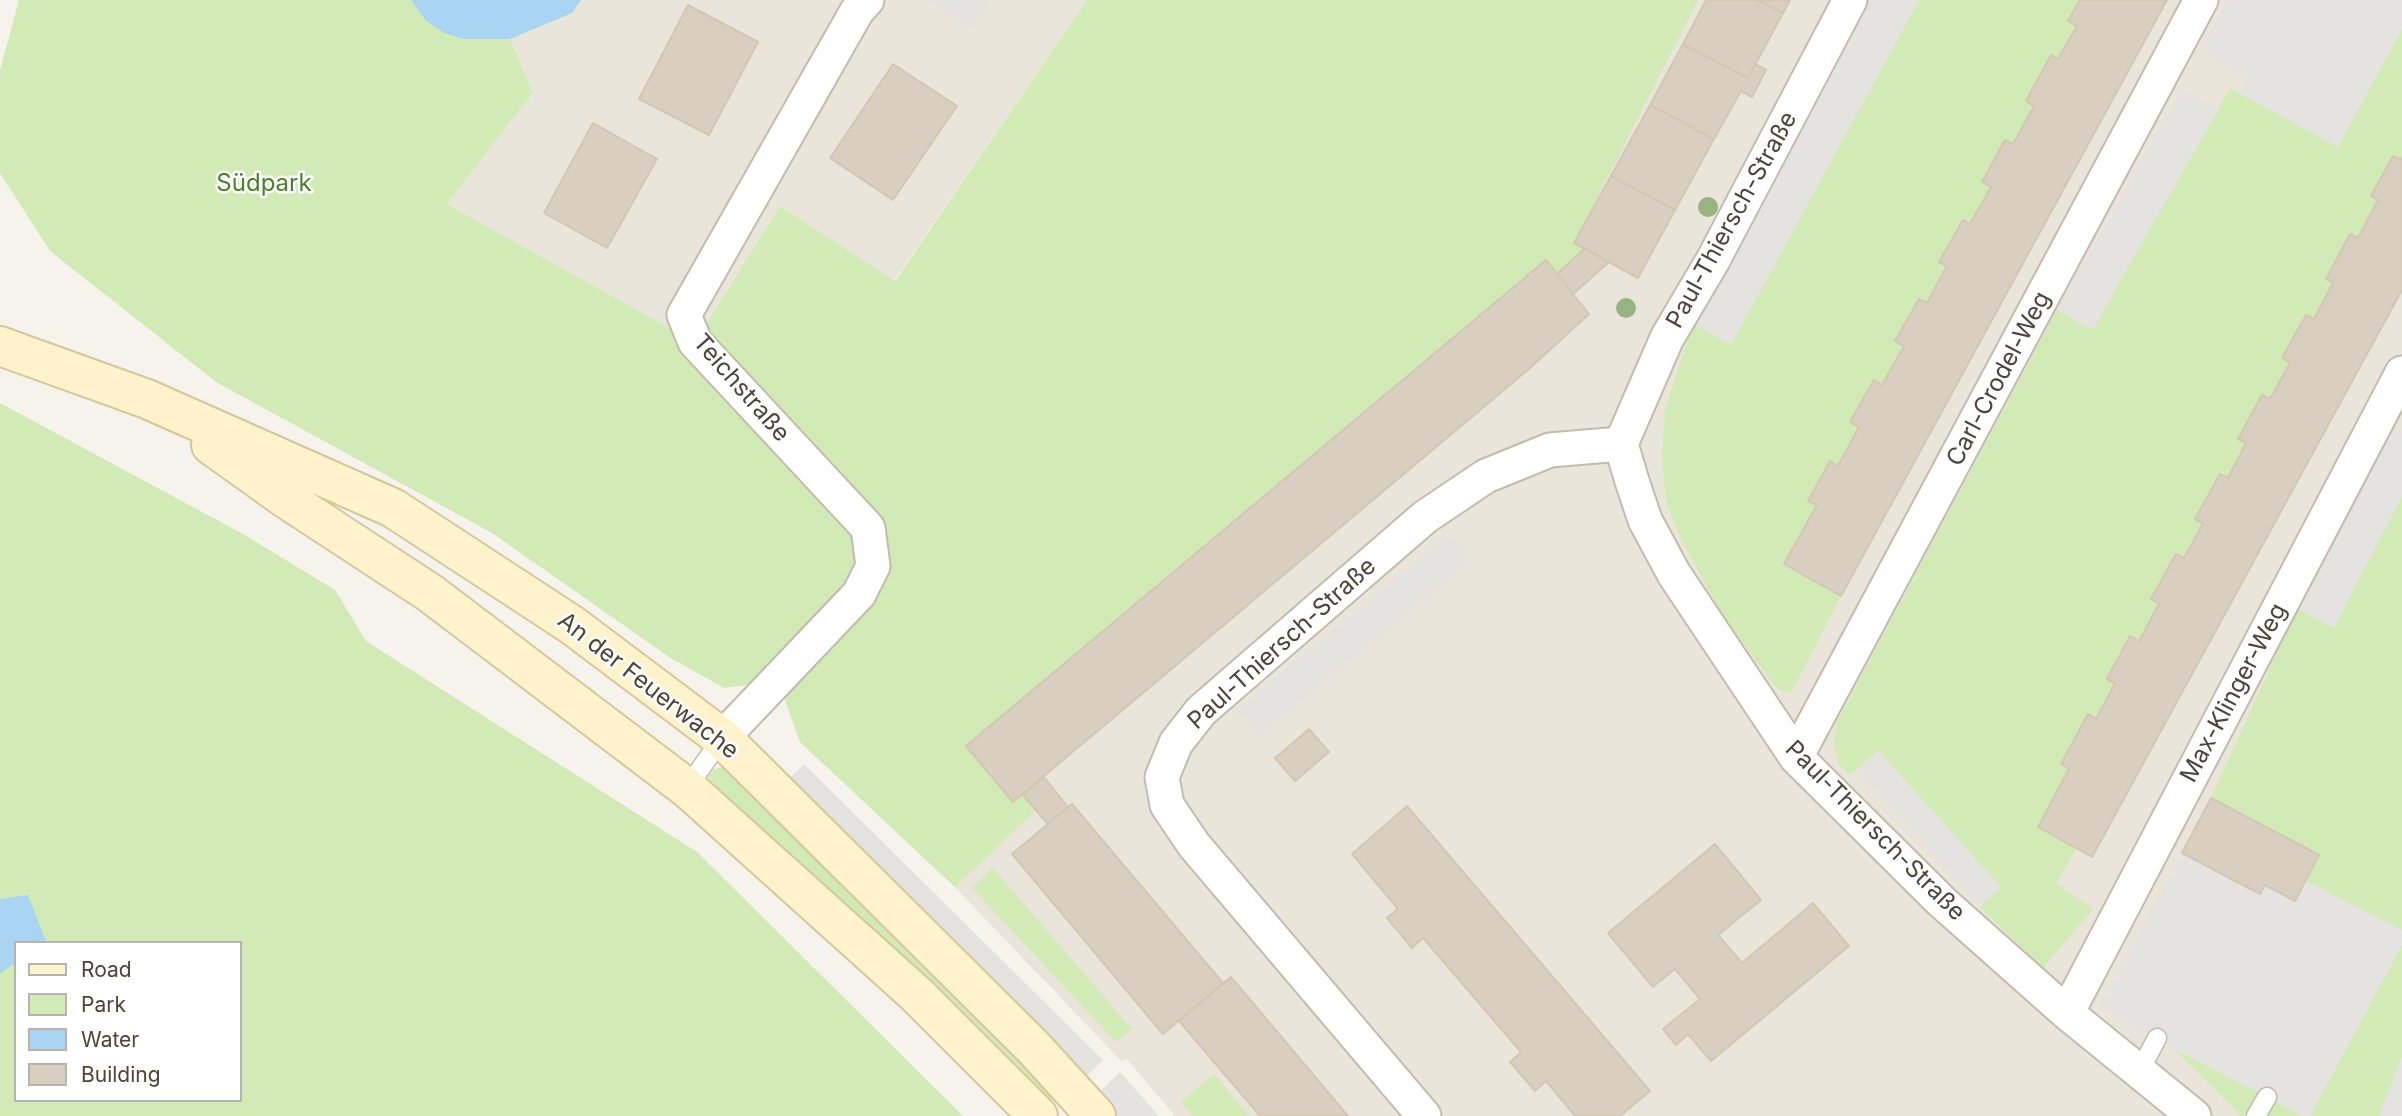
<!DOCTYPE html>
<meta charset="utf-8">
<style>
body{margin:0}
#map{position:relative;width:2402px;height:1116px;overflow:hidden;background:#f6f3ec;font-family:Inter,sans-serif}
canvas{display:block}
.legend{position:absolute;left:14px;top:941px;width:228px;height:161px;box-sizing:border-box;background:#fff;border:2px solid #b7b4b0;margin:0;padding:9px 12px;list-style:none;font-size:21px;color:#4b4439}
.legend li{display:flex;align-items:center;gap:14px;height:35px}
.legend b{width:35px;border:2px solid #b7b4b0}
</style>
<div id="map">
<canvas width="2402" height="1116"></canvas>
<ul class="legend">
<li><b style="height:9px;background:#fff3cd"></b>Road</li>
<li><b style="height:19px;background:#d2eab5"></b>Park</li>
<li><b style="height:19px;background:#a9d4f2"></b>Water</li>
<li><b style="height:19px;background:#d8cfc1"></b>Building</li>
</ul>
</div>
<script>
const ctx = document.querySelector('canvas').getContext('2d');
ctx.lineJoin = 'round';
function fill(path, color) {
  ctx.fillStyle = color;
  ctx.fill(path, 'evenodd');
}
function shape(rows) {
  const path = new Path2D();
  for (const r of rows) {
    path.moveTo(r[0], r[1]);
    for (let i = 2; i < r.length; i += 2) path.lineTo(r[i], r[i + 1]);
  }
  return path;
}
function stroke(path, color, width, dash) {
  ctx.strokeStyle = color;
  ctx.lineWidth = width;
  ctx.lineCap = dash ? 'butt' : 'round';
  ctx.setLineDash(dash || []);
  ctx.stroke(path);
}
function drawText(font, color, halo, rows, align = 'center') {
  ctx.font = font + ' Inter,sans-serif';
  ctx.lineWidth = 5;
  ctx.setLineDash([]);
  ctx.textBaseline = 'middle';
  ctx.strokeStyle = halo;
  ctx.fillStyle = color;
  for (const [text, x, y, turn = 0] of rows) {
    ctx.save();
    ctx.translate(x, y);
    ctx.rotate((+turn || 0) * Math.PI / 180);
    ctx.textAlign = isNaN(turn) ? turn : align;
    if (halo) ctx.strokeText(text, 0, 0);
    ctx.fillText(text, 0, 0);
    ctx.restore();
  }
}
fill(shape([
 [581,0,1087,0,894,281,780,206,695,342,447,204,533,93,510,39,572,13],
 [1495,0,2402,0,2402,1116,1175,1116,1126,1058,1121,1061,955,887,800,742]
]), '#eae5da');
fill(shape([
 [19,0,581,0,572,13,510,39,533,93,447,204,695,342,780,206,895,281,1087,0,1698,0,1575,242,1585,248,1557,274,1545,260,966,746,1013,802,1023,795,1036,810,955,887,800,742,778,681,724,688,669,657,492,533,216,382,50,251,0,173,0,70],
 [1919,0,2080,0,2068,21,2077,26,2058,59,2051,55,2026,101,2034,106,1970,224,1963,220,1940,261,1947,266,1927,303,1919,299,1895,341,1904,346,1882,385,1874,380,1850,422,1859,427,1838,466,1831,462,1809,501,1817,505,1784,564,1841,596,1792,691,1786,693,1774,685,1722,614,1682,541,1666,502,1662,456,1665,410,1693,324,1731,344],
 [2402,29,2402,157,2401,160,2392,156,2371,196,2378,200,2358,238,2350,234,2326,279,2333,283,2314,319,2305,315,2282,358,2290,363,2270,399,2262,396,2238,439,2246,443,2228,478,2219,474,2195,519,2203,524,2184,558,2175,554,2151,599,2159,604,2139,641,2130,636,2107,679,2115,684,2096,719,2087,715,2061,764,2069,769,2077,848,2056,883,2093,909,2043,968,1980,907,2001,887,1879,751,1849,775,1838,763,1834,742,1837,722,2057,310,2093,329,2230,88,2338,146],
 [0,403,243,534,335,590,366,641,697,852,963,1116,0,1116,0,974,16,962,16,1100,240,1100,240,943,43,943,45,940,28,896,0,899],
 [2402,496,2402,930,2306,881,2319,855,2211,798,2297,609,2334,627],
 [727,766,1059,1093,1042,1108,714,787,708,777,714,769],
 [993,868,1132,1029,1116,1042,972,888],
 [2402,945,2402,1057,2379,1116,2310,1116],
 [2173,1048,2267,1097,2302,1116,2242,1116],
 [1214,1074,1249,1116,1193,1116,1181,1102]
]), '#d2eab5');
fill(shape([
 [926,0,990,0,972,29],
 [1871,0,1919,0,1731,345,1693,324],
 [2228,0,2402,0,2402,29,2338,147,2239,93,2247,77,2201,51],
 [2183,89,2219,109,2092,330,2057,310],
 [2390,427,2402,433,2402,496,2334,628,2297,609],
 [1450,534,1472,561,1259,737,1236,710],
 [1878,751,2001,887,1980,907,1857,771],
 [804,764,1103,1060,1081,1082,782,786],
 [2182,853,2259,894,2265,885,2295,901,2306,881,2402,930,2402,945,2310,1116,2302,1116,2099,1008],
 [2402,1057,2402,1116,2379,1116],
 [1120,1072,1159,1116,1113,1116,1094,1097]
]), '#e5e3e0');
fill(shape([
 [411,0,581,0,572,13,510,39,463,39,445,33,426,21],
 [28,895,46,941,16,943,16,962,0,974,0,899]
]), '#a9d4f2');
const building = shape([
 [1706,0,1758,0,1783,13,1748,78,1683,44,1706,0],
 [1758,0,1790,0,1783,13,1758,0],
 [2080,0,2167,0,1841,596,1784,564,1817,505,1808,501,1830,461,1838,466,1859,427,1850,422,1874,380,1882,385,1904,346,1895,341,1919,299,1927,303,1947,266,1939,262,1963,220,1970,224,1991,187,1982,182,2005,140,2013,144,2034,106,2026,101,2051,55,2058,59,2077,26,2068,21,2080,0],
 [688,5,758,42,709,135,639,99,688,5],
 [1683,44,1748,78,1755,64,1766,70,1752,97,1741,91,1714,139,1650,105,1683,44],
 [893,64,957,106,893,200,830,158,893,64],
 [1650,105,1714,139,1675,210,1611,176,1650,105],
 [593,123,657,159,607,248,544,213,593,123],
 [2393,156,2401,160,2402,157,2402,290,2092,857,2038,827,2069,769,2061,764,2088,714,2096,719,2115,684,2107,679,2130,636,2139,641,2159,604,2151,599,2176,554,2184,558,2203,524,2195,519,2220,474,2228,478,2246,443,2238,439,2262,395,2270,399,2290,363,2282,358,2306,315,2314,319,2333,283,2326,279,2350,234,2358,238,2378,200,2371,196,2393,156],
 [1611,176,1675,210,1638,278,1574,243,1611,176],
 [1585,248,1609,262,1573,294,1557,274,1585,248],
 [1546,260,1589,314,1529,369,1013,802,966,746,1546,260],
 [1309,729,1329,752,1295,781,1275,758,1309,729],
 [1044,777,1068,807,1048,824,1023,795,1044,777],
 [2211,798,2319,855,2295,901,2265,885,2260,894,2182,853,2211,798],
 [1072,804,1223,983,1163,1034,1012,854,1072,804],
 [1407,806,1650,1091,1620,1116,1575,1116,1546,1081,1535,1091,1510,1062,1521,1052,1423,938,1412,948,1387,918,1398,909,1352,854,1407,806],
 [1715,844,1761,900,1718,935,1742,963,1813,903,1849,946,1711,1061,1688,1034,1676,1045,1663,1029,1700,999,1675,969,1653,987,1608,933,1715,844],
 [1231,977,1348,1116,1260,1116,1179,1021,1231,977]
]);
fill(building, '#d8cfc1');
stroke(building, '#d3c7b4', 2);
const lane = shape([
 [687,788,722,738],
 [2139,1072,2157,1038],
 [2256,1116,2267,1097]
]);
const street = shape([
 [1850,0,1713,260,1667,338,1621,444,1632,481,1645,520,1674,574,1796,757,1942,902,2067,1013,2194,1116],
 [722,738,859,594,873,566,868,528,695,342,684,315,857,11,867,0],
 [1796,757,2201,0],
 [2067,1013,2402,373],
 [1424,1116,1194,845,1167,805,1162,777,1176,743,1201,711,1425,517,1486,476,1550,450,1621,444]
]);
const secondary = shape([
 [0,346,147,399,393,508,572,625,722,738,1033,1047,1096,1116],
 [211,445,285,498,430,593,687,788,917,995,1038,1116]
]);
stroke(lane, '#c2bbae', 21);
stroke(street, '#c2bbae', 37);
stroke(secondary, '#d6c79b', 42);
stroke(lane, '#fff', 18);
stroke(street, '#fff', 33);
stroke(secondary, '#fff3cd', 38);
ctx.fillStyle = '#97b381';
for (const [x, y] of [
 [1708,207],
 [1626,308]
]) {
  ctx.beginPath();
  ctx.arc(x, y, 10, 0, 2 * Math.PI);
  ctx.fill();
}
drawText('24px', '#4a7f2a', '#fff', [
 ["Südpark",264,184]
]);
drawText('24px', '#4b4439', '#fff', [
 ["Paul-Thiersch-Straße",1732,220,-61],
 ["Carl-Crodel-Weg",1999,379,-62],
 ["Teichstraße",741,388,49],
 ["Paul-Thiersch-Straße",1282,644,-42],
 ["An der Feuerwache",648,686,38],
 ["Max-Klinger-Weg",2234,693,-62],
 ["Paul-Thiersch-Straße",1875,831,45]
]);
</script>
